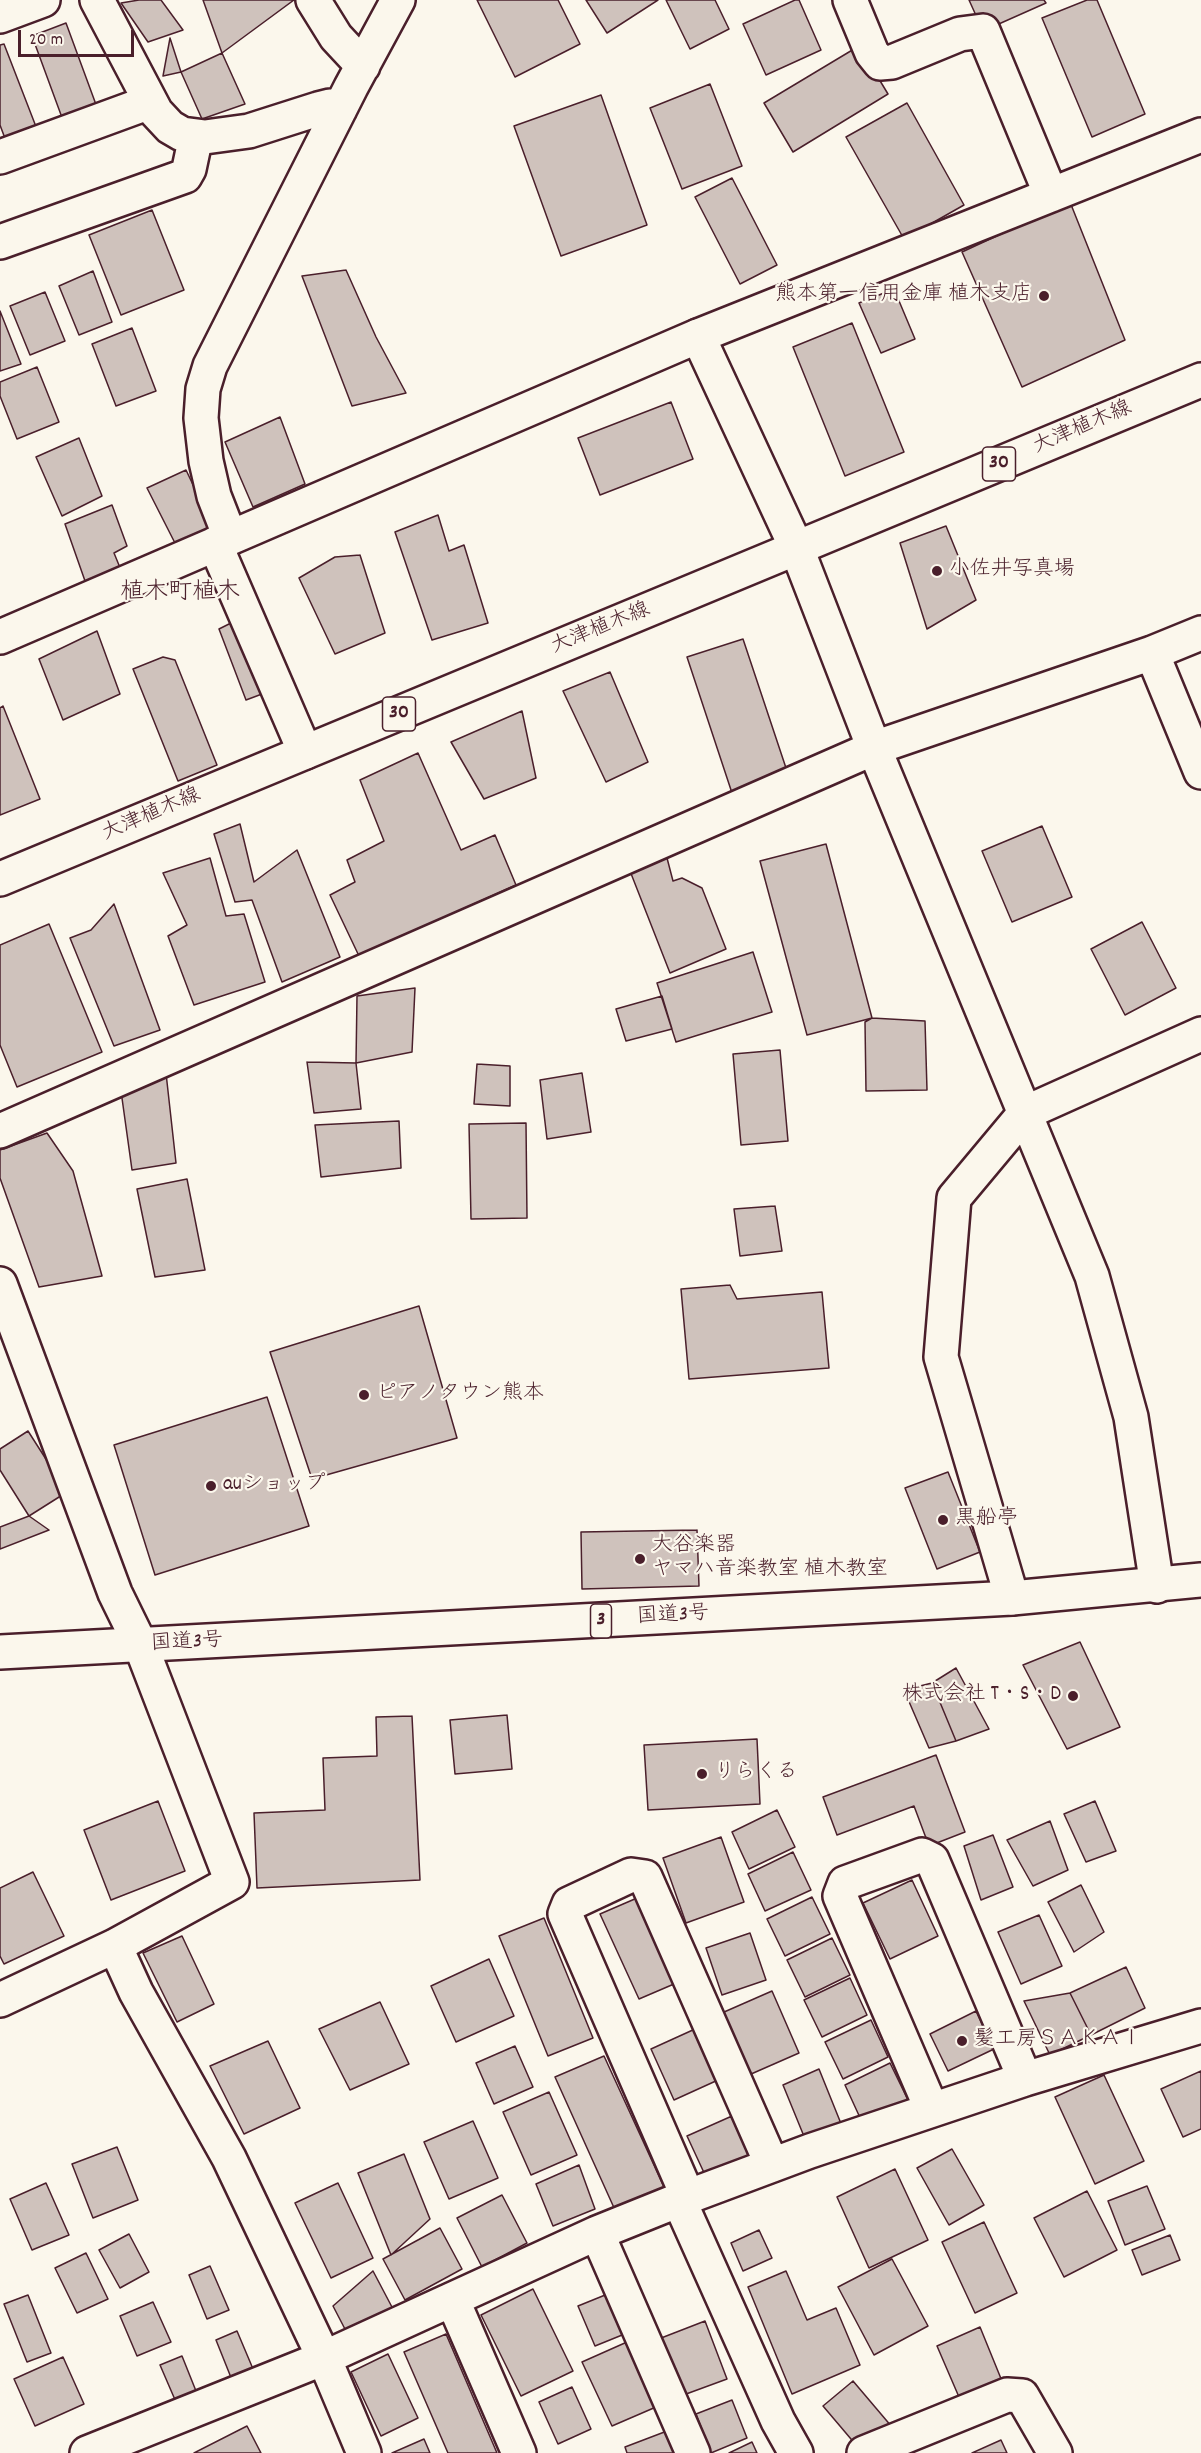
<!DOCTYPE html>
<meta charset="utf-8">
<style>
body{margin:0}
#map{position:relative;width:1201px;height:2453px;overflow:hidden;background:#fbf7ec;font-family:Dekko,sans-serif}
canvas{display:block}
.scale{position:absolute;left:18px;top:30px;width:116px;height:27px;box-sizing:border-box;border:3px solid #4a1f2b;border-top:0;padding-left:8px;font-size:18px;line-height:21px;white-space:nowrap;color:#4a1f2b;-webkit-text-stroke:4px #fbf7ec;paint-order:stroke}
</style>
<div id="map">
<canvas width="1201" height="2453"></canvas>
<div class="scale">20 m</div>
</div>
<script>
const ctx = document.querySelector('canvas').getContext('2d');
ctx.lineJoin = 'round';
function fill(path, color) {
  ctx.fillStyle = color;
  ctx.fill(path, 'evenodd');
}
function shape(rows) {
  const path = new Path2D();
  for (const r of rows) {
    path.moveTo(r[0], r[1]);
    for (let i = 2; i < r.length; i += 2) path.lineTo(r[i], r[i + 1]);
  }
  return path;
}
function stroke(path, color, width, dash) {
  ctx.strokeStyle = color;
  ctx.lineWidth = width;
  ctx.lineCap = dash ? 'butt' : 'round';
  ctx.setLineDash(dash || []);
  ctx.stroke(path);
}
function drawText(font, color, halo, rows, align = 'center') {
  ctx.font = font + ' Dekko,"Klee One",sans-serif';
  ctx.lineWidth = 4.5;
  ctx.setLineDash([]);
  ctx.textBaseline = 'middle';
  ctx.strokeStyle = halo;
  ctx.fillStyle = color;
  for (const [text, x, y, turn = 0] of rows) {
    ctx.save();
    ctx.translate(x, y);
    ctx.rotate((+turn || 0) * Math.PI / 180);
    ctx.textAlign = isNaN(turn) ? turn : align;
    if (halo) ctx.strokeText(text, 0, 0);
    ctx.fillText(text, 0, 0);
    ctx.restore();
  }
}
const building = shape([
 [139,0,161,0,183,30,148,42,121,3,139,0],
 [203,0,294,0,222,53,203,0],
 [477,0,558,0,580,44,515,77,477,0],
 [586,0,658,0,607,33,586,0],
 [666,0,715,0,729,29,690,49,666,0],
 [795,0,799,0,821,50,766,75,743,24,795,0],
 [969,0,1044,0,1046,3,983,31,969,0],
 [1087,0,1097,0,1145,114,1092,137,1042,18,1087,0],
 [66,23,98,110,64,123,32,36,66,23],
 [170,38,181,72,163,76,170,38],
 [4,44,40,137,9,149,0,125,0,45,4,44],
 [859,46,888,94,793,152,764,103,859,46],
 [222,53,245,104,202,119,181,72,222,53],
 [710,84,742,166,682,189,650,108,710,84],
 [601,95,647,225,561,256,514,126,601,95],
 [907,103,964,205,904,239,846,137,907,103],
 [732,178,777,265,740,284,695,197,732,178],
 [1070,202,1125,340,1022,387,962,252,1070,202],
 [152,210,184,290,121,315,89,235,152,210],
 [346,270,376,337,406,393,352,406,302,276,346,270],
 [93,271,112,322,79,335,59,286,93,271],
 [894,289,915,339,881,353,859,303,894,289],
 [45,292,65,341,30,355,10,306,45,292],
 [0,311,21,364,0,371,0,311],
 [852,323,904,452,845,476,793,347,852,323],
 [132,328,156,391,116,406,92,344,132,328],
 [37,367,59,422,17,439,0,396,0,382,37,367],
 [671,402,693,459,600,495,578,438,671,402],
 [280,417,305,484,253,507,225,442,280,417],
 [79,438,102,496,62,516,36,457,79,438],
 [186,470,214,529,177,547,147,488,186,470],
 [112,505,127,546,114,553,123,575,91,598,65,524,112,505],
 [438,515,449,551,464,545,488,623,432,640,395,532,438,515],
 [946,526,976,600,927,629,900,543,946,526],
 [360,555,385,633,335,654,299,578,335,557,360,555],
 [241,618,270,691,246,700,219,629,241,618],
 [97,631,120,694,63,720,39,659,97,631],
 [743,639,788,774,732,793,687,657,743,639],
 [163,657,175,660,217,765,178,781,133,669,163,657],
 [610,672,648,762,606,782,563,691,610,672],
 [3,706,40,799,0,815,0,708,3,706],
 [522,711,536,778,484,799,451,742,522,711],
 [418,753,461,850,495,835,516,885,359,956,330,895,355,882,347,860,384,841,360,780,418,753],
 [240,824,254,882,297,850,340,957,282,982,252,900,235,902,214,834,240,824],
 [1042,826,1072,897,1012,922,982,851,1042,826],
 [826,844,872,1018,807,1035,760,861,826,844],
 [210,858,226,916,244,914,265,982,194,1005,168,936,187,925,163,873,210,858],
 [667,858,673,881,682,878,702,888,726,949,670,973,630,871,667,858],
 [114,904,160,1030,114,1046,70,938,91,930,114,904],
 [1142,922,1176,988,1125,1015,1091,949,1142,922],
 [49,924,102,1052,17,1087,0,1045,0,945,49,924],
 [753,952,772,1012,676,1042,657,983,753,952],
 [415,988,412,1052,356,1063,357,996,415,988],
 [662,996,672,1029,626,1041,616,1009,662,996],
 [872,1018,925,1021,927,1090,866,1091,865,1022,872,1018],
 [780,1050,788,1141,741,1145,733,1054,780,1050],
 [307,1062,356,1063,361,1109,314,1113,307,1062],
 [477,1064,510,1066,510,1106,474,1104,477,1064],
 [166,1073,176,1163,132,1170,121,1091,166,1073],
 [582,1073,591,1132,547,1139,540,1080,582,1073],
 [399,1121,401,1168,321,1177,315,1125,399,1121],
 [526,1123,527,1218,471,1219,469,1124,526,1123],
 [47,1133,73,1171,102,1276,39,1287,0,1178,0,1150,47,1133],
 [187,1179,205,1270,155,1277,137,1189,187,1179],
 [775,1206,782,1251,740,1256,734,1209,775,1206],
 [730,1285,737,1299,822,1292,829,1368,689,1379,681,1289,730,1285],
 [419,1306,457,1438,312,1479,270,1352,419,1306],
 [267,1397,309,1526,155,1575,114,1445,267,1397],
 [28,1431,67,1492,29,1516,0,1470,0,1449,28,1431],
 [948,1472,980,1552,937,1569,905,1488,948,1472],
 [29,1516,49,1530,0,1549,0,1527,29,1516],
 [697,1530,699,1586,582,1589,581,1532,697,1530],
 [1080,1642,1120,1727,1067,1749,1023,1665,1080,1642],
 [956,1668,989,1729,956,1741,932,1683,956,1668],
 [932,1683,956,1741,929,1748,904,1690,932,1683],
 [507,1715,512,1769,455,1774,450,1720,507,1715],
 [412,1716,420,1880,257,1888,254,1813,325,1810,323,1758,377,1756,376,1717,412,1716],
 [757,1739,760,1804,648,1810,644,1745,757,1739],
 [936,1755,965,1832,929,1846,914,1806,837,1835,823,1797,936,1755],
 [158,1801,185,1871,111,1900,84,1830,158,1801],
 [1095,1801,1116,1851,1086,1862,1064,1814,1095,1801],
 [777,1810,795,1847,749,1869,732,1832,777,1810],
 [1050,1821,1068,1870,1033,1886,1007,1840,1050,1821],
 [993,1835,1013,1887,981,1900,964,1846,993,1835],
 [721,1837,744,1902,686,1923,663,1858,721,1837],
 [793,1852,811,1890,765,1911,748,1874,793,1852],
 [33,1872,64,1936,4,1964,0,1956,0,1888,33,1872],
 [912,1880,938,1936,890,1959,863,1903,912,1880],
 [1081,1885,1104,1932,1074,1952,1048,1902,1081,1885],
 [644,1895,674,1984,639,1999,600,1914,644,1895],
 [812,1897,830,1934,785,1956,767,1919,812,1897],
 [1039,1915,1062,1966,1021,1984,998,1932,1039,1915],
 [544,1918,593,2038,548,2056,499,1936,544,1918],
 [750,1933,766,1980,722,1995,706,1948,750,1933],
 [182,1936,214,2004,177,2022,143,1953,182,1936],
 [832,1938,850,1975,805,1997,787,1960,832,1938],
 [489,1959,514,2016,456,2042,431,1986,489,1959],
 [1126,1967,1145,2008,1091,2035,1070,1993,1126,1967],
 [850,1978,867,2015,822,2037,804,2000,850,1978],
 [772,1991,799,2053,742,2078,715,2016,772,1991],
 [1070,1993,1091,2035,1050,2055,1024,2001,1070,1993],
 [380,2002,409,2064,350,2090,319,2029,380,2002],
 [976,2011,994,2049,948,2071,930,2034,976,2011],
 [871,2020,888,2057,843,2079,825,2042,871,2020],
 [695,2029,718,2080,674,2100,651,2049,695,2029],
 [268,2041,300,2108,244,2134,210,2066,268,2041],
 [515,2046,533,2087,494,2104,476,2063,515,2046],
 [604,2056,664,2187,615,2210,555,2077,604,2056],
 [890,2063,908,2100,862,2122,845,2085,890,2063],
 [819,2069,846,2136,810,2151,783,2085,819,2069],
 [1201,2071,1201,2129,1183,2137,1161,2089,1201,2071],
 [1104,2075,1144,2161,1095,2184,1055,2097,1104,2075],
 [549,2092,577,2155,531,2175,503,2112,549,2092],
 [732,2116,750,2157,706,2177,687,2136,732,2116],
 [473,2121,498,2178,449,2199,424,2142,473,2121],
 [117,2147,138,2200,93,2218,72,2164,117,2147],
 [952,2149,984,2205,949,2225,917,2168,952,2149],
 [404,2154,430,2219,391,2255,358,2173,404,2154],
 [579,2165,595,2209,553,2226,536,2184,579,2165],
 [895,2169,928,2240,869,2268,837,2197,895,2169],
 [46,2183,69,2235,32,2250,10,2199,46,2183],
 [338,2183,373,2258,331,2278,295,2203,338,2183],
 [1147,2186,1165,2229,1125,2245,1108,2201,1147,2186],
 [1087,2191,1117,2250,1064,2277,1034,2218,1087,2191],
 [502,2195,527,2243,482,2267,457,2218,502,2195],
 [984,2222,1017,2293,975,2313,942,2242,984,2222],
 [440,2228,462,2269,405,2300,383,2259,440,2228],
 [759,2230,772,2258,743,2271,731,2243,759,2230],
 [129,2234,149,2272,120,2288,99,2250,129,2234],
 [1170,2235,1180,2260,1142,2275,1132,2250,1170,2235],
 [86,2253,108,2299,77,2313,55,2268,86,2253],
 [892,2259,928,2326,874,2355,838,2287,892,2259],
 [210,2266,229,2310,207,2319,189,2275,210,2266],
 [373,2271,393,2309,347,2333,333,2306,373,2271],
 [786,2271,807,2320,836,2308,860,2365,792,2394,748,2287,786,2271],
 [533,2289,573,2371,521,2396,481,2315,533,2289],
 [615,2291,632,2331,595,2346,578,2306,615,2291],
 [28,2295,51,2353,27,2362,4,2304,28,2295],
 [153,2302,171,2342,137,2356,120,2316,153,2302],
 [705,2321,727,2379,678,2397,656,2340,705,2321],
 [980,2327,1004,2386,962,2404,937,2346,980,2327],
 [237,2331,256,2376,234,2385,216,2340,237,2331],
 [446,2334,497,2453,448,2453,404,2352,446,2334],
 [627,2342,656,2407,612,2426,582,2362,627,2342],
 [388,2354,418,2418,381,2436,351,2372,388,2354],
 [182,2356,200,2401,179,2409,160,2365,182,2356],
 [63,2357,84,2404,35,2426,14,2379,63,2357],
 [853,2381,892,2427,862,2452,823,2406,853,2381],
 [572,2387,591,2429,558,2444,539,2402,572,2387],
 [732,2400,747,2438,711,2453,696,2414,732,2400],
 [247,2426,261,2453,194,2453,247,2426],
 [667,2431,676,2453,627,2453,625,2447,667,2431],
 [424,2439,430,2453,392,2453,424,2439],
 [1001,2440,1007,2453,972,2453,1001,2440],
 [752,2442,757,2453,729,2453,752,2442]
]);
fill(building, '#cfc2bc');
stroke(building, '#4a1f2b', 1.5);
const street = shape([
 [97,0,156,112,170,127,182,134,205,137,249,131,318,109,330,106,340,109],
 [313,0,336,37,363,66],
 [850,0,872,53,880,63,892,62,960,34,983,31,1051,195],
 [0,16,43,0],
 [0,157,150,102],
 [0,242,185,176,189,169,196,136],
 [230,537,214,496,206,461,201,418,203,389,210,366,351,87,398,0],
 [215,544,305,752],
 [0,637,698,336,1201,135],
 [1152,653,1201,772],
 [0,1131,874,748,1152,653,1201,633],
 [0,1284,115,1593,141,1646,232,1882,115,1946,0,2000],
 [1012,1598,941,1357,954,1198,1025,1113,1201,1034],
 [115,1946,136,1992,229,2158,324,2358,364,2453],
 [932,2110,840,1896,845,1883,922,1855,932,1860,1025,2079],
 [688,2197,565,1914,569,1904,631,1875,645,1877,772,2165],
 [679,2200,778,2421,796,2453],
 [597,2233,693,2453],
 [453,2301,519,2453],
 [87,2453,324,2358,597,2233,679,2200,810,2151,1025,2079,1201,2026],
 [864,2453,1007,2395,1022,2396,1055,2453]
]);
const secondary = shape([
 [698,336,797,549,874,748,1092,1276,1131,1417,1157,1586]
]);
const primary = shape([
 [0,879,1201,380]
]);
const highway = shape([
 [0,1652,1012,1598,1201,1580]
]);
stroke(street, '#4a1f2b', 38);
stroke(secondary, '#4a1f2b', 38);
stroke(primary, '#4a1f2b', 38);
stroke(highway, '#4a1f2b', 38);
stroke(street, '#fbf7ec', 33);
stroke(secondary, '#fbf7ec', 33);
stroke(primary, '#fbf7ec', 33);
stroke(highway, '#fbf7ec', 33);
for (const [x, y, r, color] of [
 [1044,296,6,"#4a1f2b"],
 [937,571,6,"#4a1f2b"],
 [364,1395,6,"#4a1f2b"],
 [211,1486,6,"#4a1f2b"],
 [943,1520,6,"#4a1f2b"],
 [640,1559,6,"#4a1f2b"],
 [1073,1696,6,"#4a1f2b"],
 [702,1774,6,"#4a1f2b"],
 [962,2041,6,"#4a1f2b"]
]) {
  const dot = new Path2D();
  dot.arc(x, y, r, 0, 2 * Math.PI);
  ctx.fillStyle = color;
  ctx.fill(dot);
  stroke(dot, '#fbf7ec', 2);
}
for (const [x, y, w] of [
 [999,464,33],
 [399,714,33],
 [601,1621,21]
]) {
  const box = new Path2D();
  box.roundRect(x - w / 2, y - 17, w, 34, 4.5);
  ctx.fillStyle = '#fbf7ec';
  ctx.fill(box);
  stroke(box, '#4a1f2b', 1.5);
}
drawText('bold 20px', '#4a1f2b', null, [
 ["30",999,464],
 ["30",399,714],
 ["3",601,1621]
]);
drawText('21px', '#4a1f2b', '#fbf7ec', [
 ["熊本第一信用金庫 植木支店",1032,296,"right"],
 ["小佐井写真場",949,571],
 ["ピアノタウン熊本",376,1395],
 ["auショップ",223,1486],
 ["黒船亭",955,1520],
 ["大谷楽器",652,1547],
 ["ヤマハ音楽教室 植木教室",652,1571],
 ["株式会社 T・S・D",1061,1696,"right"],
 ["りらくる",714,1774],
 ["髪工房ＳＡＫＡＩ",974,2041]
], 'left');
drawText('21px', '#4a1f2b', '#fbf7ec', [
 ["大津植木線",1083,429,-23],
 ["大津植木線",601,630,-22],
 ["大津植木線",152,816,-23],
 ["国道3号",673,1617,-3],
 ["国道3号",187,1644,-3]
]);
drawText('24px', '#4a1f2b', '#fbf7ec', [
 ["植木町植木",180,595]
]);
</script>
